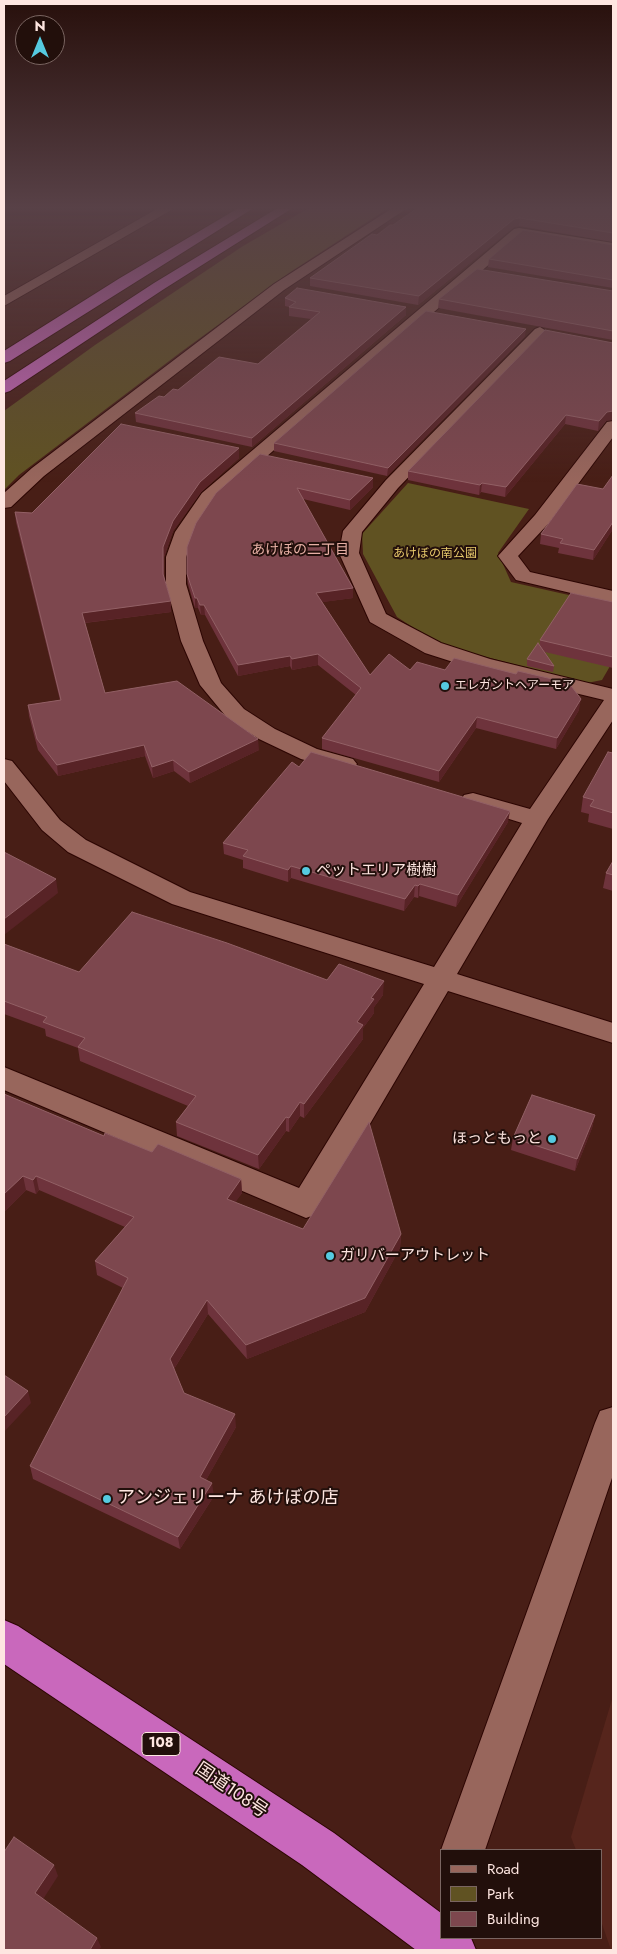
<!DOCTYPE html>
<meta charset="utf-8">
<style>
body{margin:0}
#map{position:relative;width:617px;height:1954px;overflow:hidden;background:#481e16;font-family:Jost,sans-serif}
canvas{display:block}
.frame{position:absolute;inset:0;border:5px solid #fee6e1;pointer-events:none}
.legend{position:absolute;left:440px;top:1849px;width:162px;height:90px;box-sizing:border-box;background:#220f0b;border:1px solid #7a6561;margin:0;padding:6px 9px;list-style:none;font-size:15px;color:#fee6e1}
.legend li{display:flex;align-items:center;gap:10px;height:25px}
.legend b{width:25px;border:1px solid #7a6561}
.north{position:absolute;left:15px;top:15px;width:50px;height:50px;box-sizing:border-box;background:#220f0b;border:1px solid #7a6561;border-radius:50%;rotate:0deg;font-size:14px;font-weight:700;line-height:20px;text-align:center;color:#fee6e1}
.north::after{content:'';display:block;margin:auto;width:18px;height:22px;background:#55cae0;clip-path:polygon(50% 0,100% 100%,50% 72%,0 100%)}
</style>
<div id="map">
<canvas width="617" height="1954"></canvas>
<div class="frame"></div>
<ul class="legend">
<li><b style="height:6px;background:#98665c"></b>Road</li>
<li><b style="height:14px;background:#605222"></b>Park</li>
<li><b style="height:14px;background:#7d474e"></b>Building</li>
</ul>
<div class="north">N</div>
</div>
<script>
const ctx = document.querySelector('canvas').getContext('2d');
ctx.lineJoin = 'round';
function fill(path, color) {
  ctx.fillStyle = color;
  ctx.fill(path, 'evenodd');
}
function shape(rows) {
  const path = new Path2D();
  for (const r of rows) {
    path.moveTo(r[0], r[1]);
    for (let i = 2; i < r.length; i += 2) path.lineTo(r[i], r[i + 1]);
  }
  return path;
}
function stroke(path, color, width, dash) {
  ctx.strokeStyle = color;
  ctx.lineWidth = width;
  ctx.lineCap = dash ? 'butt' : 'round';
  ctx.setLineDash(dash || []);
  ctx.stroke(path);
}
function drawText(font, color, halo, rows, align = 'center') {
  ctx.font = font + ' Jost,"Noto Sans JP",sans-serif';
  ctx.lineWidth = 4;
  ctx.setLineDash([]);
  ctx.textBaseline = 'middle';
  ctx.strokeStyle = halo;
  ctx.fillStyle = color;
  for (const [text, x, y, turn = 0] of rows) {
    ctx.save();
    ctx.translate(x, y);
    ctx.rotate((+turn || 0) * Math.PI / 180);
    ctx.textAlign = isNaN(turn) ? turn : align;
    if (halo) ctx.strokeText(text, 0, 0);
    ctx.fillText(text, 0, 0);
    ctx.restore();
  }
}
fill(shape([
 [613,1696,613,1950,611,1950,601,1921,601,1850,576,1850,571,1837]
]), '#56251c');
fill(shape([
 [307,209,387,209,289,273,181,352,19,475,4,490,4,411,95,345,243,246],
 [408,483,529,509,498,553,511,582,613,605,613,661,602,680,587,683,440,645,397,617,363,554,362,534]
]), '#605222');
const minor = shape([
 [157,209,173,209,4,306,4,296,157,209],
 [391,209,406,209,284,290,44,476,11,507,4,508,4,493,32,468,274,284,391,209],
 [519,228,613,243,613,251,522,236,215,501,195,532,186,557,186,584,203,641,221,683,244,709,275,729,317,749,353,759,357,764,353,769,345,771,301,759,259,739,228,719,200,685,181,641,166,584,166,557,175,532,202,493,514,229,519,228],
 [540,327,548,332,545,335,398,488,362,532,359,553,386,614,441,643,490,659,613,689,613,720,548,819,457,974,613,1023,613,1043,448,991,317,1214,306,1218,4,1090,4,1067,299,1188,424,984,172,904,68,852,42,830,4,781,4,759,12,761,60,820,86,840,190,892,434,967,522,823,464,805,461,800,464,795,473,793,530,809,604,700,475,669,425,653,370,622,339,553,343,531,386,480,535,329,540,327],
 [613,421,613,437,549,523,518,556,530,572,613,591,613,603,516,580,498,556,535,515,607,422,613,421],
 [613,1407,613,1475,485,1850,441,1850,595,1423,600,1411,613,1407]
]);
const highway = shape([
 [237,209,252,209,10,361,4,363,4,351,120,278,237,209],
 [276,209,291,209,164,289,10,391,4,393,4,381,154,283,276,209],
 [4,1620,18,1626,334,1833,441,1913,441,1938,471,1938,476,1950,416,1950,302,1865,4,1664,4,1620]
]);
stroke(minor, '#2c0502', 2);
stroke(highway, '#2c0502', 2);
fill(minor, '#98665c');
fill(highway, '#c968bc');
fill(shape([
 [613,209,613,242,519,226,514,227,418,305,310,286,310,278,393,225],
 [613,245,613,288,488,267,489,259],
 [613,291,613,340,438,308,439,299],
 [285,298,406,307,406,315,252,447,136,422,135,413,164,397,178,390,258,364,311,319,289,316,289,307,285,306],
 [525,336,387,476,274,451,274,443],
 [613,343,606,421,598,431,565,424,505,497,481,492,479,495,408,480,408,471],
 [239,448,239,458,201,492,173,531,164,557,164,577,171,612,85,623,105,693,259,750,190,783,174,771,153,778,145,756,58,776,38,750,29,716,28,705,60,700,16,522,15,512,32,513],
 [260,454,373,487,350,510,303,499,353,588,353,598,322,602,370,675,410,670,579,710,556,749,476,728,439,782,322,749,322,738,356,695,318,665,292,670,290,666,238,676,205,615,201,615,198,608,195,608,188,584,187,574],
 [613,475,613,529,593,560,558,553,559,548,540,544,541,534,603,489],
 [613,602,613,668,545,652,554,666,553,672,527,666,527,659,540,645,540,640],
 [613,753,613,829,588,822,589,814,581,812,583,797],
 [299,767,508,822,456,907,419,896,418,898,414,897,404,911,291,878,288,882,243,868,243,860,224,854,223,843],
 [613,861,613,891,603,888,606,873],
 [4,944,79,972,327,980,383,995,374,1007,374,1013,363,1028,363,1039,304,1118,300,1116,289,1132,286,1131,259,1169,177,1136,176,1122,188,1106,80,1061,78,1048,46,1036,45,1029,4,1014],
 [4,1094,104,1136,152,1152,241,1179,242,1193,235,1202,303,1229,401,1234,400,1248,365,1312,247,1359,208,1314,174,1369,184,1393,236,1427,206,1480,214,1496,180,1549,33,1479,30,1466,123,1288,97,1275,95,1261,125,1227,39,1190,36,1194,26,1190,4,1212],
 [595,1115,592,1128,575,1171,511,1150,513,1138]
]), '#6e333c');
fill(shape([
 [520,218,519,226,514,227,418,305,419,296,514,219],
 [406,307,406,315,252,447,252,438],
 [526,329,525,336,387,476,388,468],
 [613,411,613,420,606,421,598,431,599,421,607,412],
 [566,415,565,424,505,497,506,487],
 [239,448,239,458,201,492,173,531,164,557,164,584,163,547,173,521,200,482],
 [373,478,373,487,350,510,350,500],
 [482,483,481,492,479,495,480,485],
 [613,522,613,529,593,560,594,550],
 [353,588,353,598,316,603,316,593],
 [195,598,197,598,198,608,195,608],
 [171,601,171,612,83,623,82,613],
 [200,605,204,605,205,615,201,615],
 [318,654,318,665,292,670,292,659],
 [290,656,290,666,238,676,238,665],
 [581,699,579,710,556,749,557,738],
 [477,717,476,728,439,782,439,771],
 [258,739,259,750,190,783,189,772],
 [144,745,145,756,58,776,57,765],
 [173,760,174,771,153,778,152,767],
 [510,811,508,822,456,907,458,895],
 [291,866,291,878,288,882,288,870],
 [56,879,58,893,4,935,4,919],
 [420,884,419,896,418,898,418,886],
 [415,885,414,897,404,911,405,899],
 [384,981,383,995,374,1007,374,1013,363,1028,363,1039,304,1118,304,1104,357,1022,371,998],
 [300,1102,300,1116,289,1132,289,1118],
 [595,1115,592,1128,575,1171,577,1159],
 [286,1117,286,1131,259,1169,258,1155],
 [23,1176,26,1190,4,1212,4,1194],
 [36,1176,39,1190,36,1194,33,1180],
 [241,1179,242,1193,228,1213,227,1199],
 [401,1234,400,1248,365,1312,247,1359,246,1345],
 [207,1300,208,1314,172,1372,170,1359],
 [28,1391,31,1403,4,1432,4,1417],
 [235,1414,236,1427,201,1489,200,1477],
 [212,1483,214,1496,180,1549,178,1537],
 [54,1865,58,1876,40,1904,35,1893],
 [97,1938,101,1947,99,1950,90,1950]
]), '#582326');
const building = shape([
 [416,209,613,209,613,233,520,218,514,219,419,296,310,278,372,234,377,235,390,225,393,225,416,209],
 [523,230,613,245,613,280,489,259,523,230],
 [477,269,613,291,613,331,439,299,477,269],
 [297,288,406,307,252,438,135,413,159,396,164,397,173,389,178,390,219,357,258,364,320,312,289,307,296,302,285,298,297,288],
 [426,311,526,329,388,468,274,443,426,311],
 [545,330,613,343,613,411,607,412,599,421,566,415,506,487,482,483,480,485,408,471,545,330],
 [121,424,239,448,200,482,173,521,163,547,163,574,171,601,82,613,105,693,177,681,258,739,189,772,173,760,152,767,144,745,57,765,37,739,28,705,61,700,15,512,32,513,121,424],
 [260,454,373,478,350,500,297,488,353,588,316,593,370,675,389,654,410,670,417,662,445,670,454,658,516,674,518,671,569,683,581,699,557,738,477,717,439,771,322,738,361,688,318,654,292,659,290,656,238,665,204,605,200,605,197,598,195,598,187,574,187,547,196,523,216,493,260,454],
 [613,475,613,522,594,550,560,543,563,539,541,534,577,484,603,489,613,475],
 [571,593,613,602,613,657,540,640,571,593],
 [538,643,554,666,527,659,538,643],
 [311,752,510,811,458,895,420,884,418,886,415,885,405,899,291,866,288,870,243,856,248,850,223,843,292,762,299,767,311,752],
 [608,752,613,753,613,813,590,806,594,800,583,797,608,752],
 [4,852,56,879,4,919,4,852],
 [613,861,613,875,606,873,613,861],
 [132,912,227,943,327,980,339,964,384,981,371,998,374,999,357,1022,363,1025,304,1104,300,1102,289,1118,286,1117,258,1155,176,1122,196,1096,78,1047,85,1038,43,1022,47,1017,4,1001,4,944,79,972,132,912],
 [4,1094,104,1136,105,1133,152,1152,158,1144,241,1179,227,1199,303,1229,369,1122,401,1234,365,1298,246,1345,207,1300,170,1359,184,1393,235,1414,200,1477,212,1483,178,1537,30,1466,128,1278,95,1261,134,1217,36,1176,33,1180,23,1176,4,1194,4,1094],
 [532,1095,595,1115,577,1159,513,1138,532,1095],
 [4,1375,28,1391,4,1417,4,1375],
 [14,1837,54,1865,35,1893,97,1938,90,1950,4,1950,4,1852,14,1837]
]);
fill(building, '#7d474e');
stroke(building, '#926065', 1);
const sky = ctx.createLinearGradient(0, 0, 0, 483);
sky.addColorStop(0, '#28100c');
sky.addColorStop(0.43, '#584147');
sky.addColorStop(1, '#58414700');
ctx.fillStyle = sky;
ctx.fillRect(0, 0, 617, 483);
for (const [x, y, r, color] of [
 [445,686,5,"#55cae0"],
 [306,871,5,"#55cae0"],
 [552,1139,5,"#55cae0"],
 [330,1256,5,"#55cae0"],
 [107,1499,5,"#55cae0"]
]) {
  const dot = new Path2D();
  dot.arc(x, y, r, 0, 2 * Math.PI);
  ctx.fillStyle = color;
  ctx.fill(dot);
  stroke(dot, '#220f0b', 2);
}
drawText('12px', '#e7c96b', '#220f0b', [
 ["あけぼの南公園",435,554]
]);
drawText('12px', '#fee6e1', '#220f0b', [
 ["エレガントヘアーモア",455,686]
], 'left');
drawText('14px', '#e7b0a5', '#220f0b', [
 ["あけぼの二丁目",300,551]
]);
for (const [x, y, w] of [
 [161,1744,38]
]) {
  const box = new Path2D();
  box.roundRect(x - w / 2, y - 11.5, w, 23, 4);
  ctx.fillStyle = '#220f0b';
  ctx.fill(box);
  stroke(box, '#fee6e1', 1);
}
drawText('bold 14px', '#fee6e1', null, [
 ["108",161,1744]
]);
drawText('15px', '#fee6e1', '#220f0b', [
 ["ペットエリア樹樹",316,871],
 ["ほっともっと",542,1139,"right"],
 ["ガリバーアウトレット",340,1256]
], 'left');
drawText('18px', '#fee6e1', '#220f0b', [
 ["アンジェリーナ あけぼの店",117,1499]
], 'left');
drawText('18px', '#fee6e1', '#220f0b', [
 ["国道108号",231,1791,34]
]);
</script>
